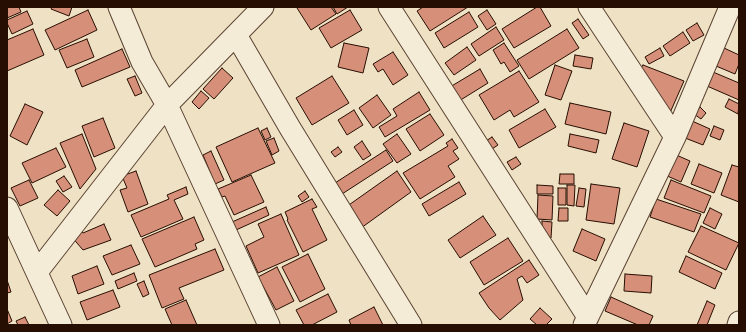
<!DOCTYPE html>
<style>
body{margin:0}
#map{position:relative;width:746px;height:332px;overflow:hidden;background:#efe1c3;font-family:"IM FELL French Canon",serif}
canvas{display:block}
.frame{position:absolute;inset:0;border:8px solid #270e02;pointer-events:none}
</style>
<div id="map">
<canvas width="746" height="332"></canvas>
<div class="frame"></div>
</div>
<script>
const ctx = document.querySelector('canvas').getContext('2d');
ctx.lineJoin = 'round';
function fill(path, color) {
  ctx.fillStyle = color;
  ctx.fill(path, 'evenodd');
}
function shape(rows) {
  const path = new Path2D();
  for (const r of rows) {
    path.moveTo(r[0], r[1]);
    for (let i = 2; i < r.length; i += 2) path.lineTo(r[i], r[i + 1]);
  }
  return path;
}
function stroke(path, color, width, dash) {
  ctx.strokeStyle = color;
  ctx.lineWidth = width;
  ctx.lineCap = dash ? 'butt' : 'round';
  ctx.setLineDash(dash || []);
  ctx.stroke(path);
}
const building = shape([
 [9,7,19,7,21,12,7,18,7,8,9,7],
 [52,7,72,7,69,16,51,9,52,7],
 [299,7,331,7,336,14,311,30,297,8,299,7],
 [333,7,348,7,337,14,333,7],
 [423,7,468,7,430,31,417,11,423,7],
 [537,7,540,7,551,26,514,48,502,29,537,7],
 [88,10,97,30,55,50,45,30,88,10],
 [350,10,362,30,331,48,319,28,350,10],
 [487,10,496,24,487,30,478,16,487,10],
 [27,11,33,24,12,34,7,23,7,20,27,11],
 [469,12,478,27,444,48,435,33,469,12],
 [578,19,589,35,583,39,572,23,578,19],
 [697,23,704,35,693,41,686,30,697,23],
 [496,27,504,40,479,56,471,44,496,27],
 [33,29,44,55,7,71,7,40,33,29],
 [567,29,579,48,529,79,517,60,567,29],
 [683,32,690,43,670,56,663,46,683,32],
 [87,39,94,57,67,68,59,50,87,39],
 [344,43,369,48,363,73,338,67,344,43],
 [504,43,519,66,510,72,504,62,501,64,493,50,504,43],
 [467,47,476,60,454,75,445,63,467,47],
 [660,48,664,56,649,64,645,57,660,48],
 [724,48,739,55,739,64,735,74,716,66,724,48],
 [122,49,130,67,82,87,75,70,122,49],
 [393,52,408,75,393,85,383,69,378,72,373,64,393,52],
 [575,55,593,58,591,69,573,66,575,55],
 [555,65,572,71,561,100,545,95,555,65],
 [643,65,684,81,669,115,639,71,643,65],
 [222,68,233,78,214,99,203,89,222,68],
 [480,69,488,83,459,101,450,87,480,69],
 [519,71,539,102,514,117,510,110,494,120,479,95,519,71],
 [713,72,739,83,739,100,707,86,713,72],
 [135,76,142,93,135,96,127,79,135,76],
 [332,76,349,103,312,125,296,98,332,76],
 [201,91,209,98,199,109,192,102,201,91],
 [419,92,430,110,385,137,379,127,397,116,393,109,419,92],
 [377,95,391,115,373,128,359,108,377,95],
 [729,99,739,104,738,114,725,107,729,99],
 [570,103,611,112,606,134,565,124,570,103],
 [25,104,43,112,27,145,10,136,25,104],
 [700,107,706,113,701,119,694,114,700,107],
 [545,109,556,127,519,148,509,130,545,109],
 [354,110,363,125,347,135,338,120,354,110],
 [430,114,444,135,420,151,406,129,430,114],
 [103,118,115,148,94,157,82,126,103,118],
 [692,121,710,129,703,145,685,138,692,121],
 [624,123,649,131,637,167,612,159,624,123],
 [714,126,724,130,720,140,710,136,714,126],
 [258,128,275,163,232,182,216,147,258,128],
 [267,128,271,137,265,140,261,131,267,128],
 [82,134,96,169,80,189,60,143,82,134],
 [397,134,411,154,397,163,383,144,397,134],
 [570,134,599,140,596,153,568,146,570,134],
 [492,137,498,145,489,151,483,143,492,137],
 [274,138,279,151,272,155,266,141,274,138],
 [452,139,458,148,453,151,459,159,448,166,455,177,420,199,403,173,448,146,446,143,452,139],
 [362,141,371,155,363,160,354,147,362,141],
 [338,147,342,152,335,157,331,152,338,147],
 [56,148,66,167,32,183,22,163,56,148],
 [386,150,393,161,342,194,335,183,386,150],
 [211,151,224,180,215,184,203,155,211,151],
 [674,154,690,161,681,182,665,175,674,154],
 [516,157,521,164,512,170,507,162,516,157],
 [699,164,722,173,714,193,691,184,699,164],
 [732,165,739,167,739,202,721,195,732,165],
 [136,171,148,204,128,212,120,190,127,188,122,176,136,171],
 [397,171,411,192,361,228,346,207,397,171],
 [560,174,574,174,574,184,559,184,560,174],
 [251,175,264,202,234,215,225,196,222,197,218,189,251,175],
 [64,176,72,187,63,192,56,181,64,176],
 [29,180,38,198,20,206,11,188,29,180],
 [671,180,711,196,704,213,664,198,671,180],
 [459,182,466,194,429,216,422,204,459,182],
 [591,184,620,188,614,224,586,220,591,184],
 [537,185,553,186,553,194,537,194,537,185],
 [567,185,575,185,574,206,567,205,567,185],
 [186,187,188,194,174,200,183,219,141,237,131,215,169,199,167,195,186,187],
 [558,188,566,188,566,205,558,205,558,188],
 [579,188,586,189,584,207,576,206,579,188],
 [58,190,70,201,57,216,44,205,58,190],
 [305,191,309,197,302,202,298,196,305,191],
 [538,195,553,196,552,220,537,219,538,195],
 [312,199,317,207,312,209,327,240,303,252,287,220,288,219,285,212,312,199],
 [656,199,701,214,694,232,650,217,656,199],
 [266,207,269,215,236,230,232,222,266,207],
 [559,208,568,208,568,221,558,221,559,208],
 [710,208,722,214,715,229,703,223,710,208],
 [281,214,299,255,258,273,246,246,264,237,258,224,281,214],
 [483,216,496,235,460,258,448,240,483,216],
 [194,217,204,240,195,244,197,249,155,267,142,239,194,217],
 [542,221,552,222,551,238,542,238,542,221],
 [104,224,111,240,83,250,71,236,79,227,83,233,104,224],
 [701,226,739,243,726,270,688,252,701,226],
 [582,229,605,239,596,261,573,251,582,229],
 [508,238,523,261,484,285,470,262,508,238],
 [131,245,140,264,112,275,103,256,131,245],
 [215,249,224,270,179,288,184,299,162,308,149,275,215,249],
 [308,254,325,289,300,302,282,267,308,254],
 [686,256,722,273,715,289,679,272,686,256],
 [529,260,539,275,527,283,522,276,517,279,523,300,500,320,489,308,479,293,529,260],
 [97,266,104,284,78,294,72,276,97,266],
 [277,267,294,301,276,310,258,277,277,267],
 [134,273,137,281,118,289,115,281,134,273],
 [625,274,652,276,651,293,624,291,625,274],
 [144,281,149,294,143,297,137,284,144,281],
 [8,283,11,292,7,293,7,284,8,283],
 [113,290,120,307,87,320,80,302,113,290],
 [328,294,337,312,312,325,304,325,296,310,328,294],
 [611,297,653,316,649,325,638,325,605,311,611,297],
 [186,300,197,325,172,325,165,309,186,300],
 [707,301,715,305,707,325,697,325,707,301],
 [374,307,383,325,351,325,349,320,374,307],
 [540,308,552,319,546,325,537,325,530,319,540,308],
 [7,309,12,321,7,324,7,309],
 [25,317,29,325,18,325,16,321,25,317]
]);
fill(building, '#d68f79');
stroke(building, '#270e02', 1);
const minor = shape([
 [119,7,142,62,167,105,269,325],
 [389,7,588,317],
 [589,7,675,137],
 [236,35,290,128,411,325],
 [7,208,61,325],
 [37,272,167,105,263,7],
 [584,325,675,137,730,7],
 [738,325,739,322]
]);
stroke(minor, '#594332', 23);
stroke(minor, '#f5ecd8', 21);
</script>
